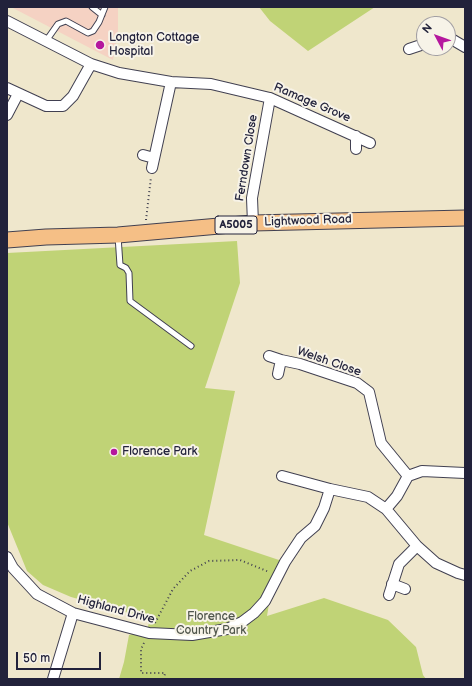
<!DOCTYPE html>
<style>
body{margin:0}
#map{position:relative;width:472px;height:686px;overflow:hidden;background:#efe7cc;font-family:"Balsamiq Sans",sans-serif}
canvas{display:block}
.frame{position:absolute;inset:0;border:8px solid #22223b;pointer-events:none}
.north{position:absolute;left:416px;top:16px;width:40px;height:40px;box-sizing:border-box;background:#f7f3e8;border:1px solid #a29fa3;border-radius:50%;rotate:311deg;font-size:11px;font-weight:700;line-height:16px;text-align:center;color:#22223b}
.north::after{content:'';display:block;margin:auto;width:14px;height:18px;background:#b5179e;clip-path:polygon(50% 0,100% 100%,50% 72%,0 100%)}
.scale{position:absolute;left:16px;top:652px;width:85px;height:18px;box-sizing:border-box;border:2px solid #22223b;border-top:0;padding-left:5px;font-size:12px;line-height:14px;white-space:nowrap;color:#22223b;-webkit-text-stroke:3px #f7f3e8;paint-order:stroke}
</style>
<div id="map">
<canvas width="472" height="686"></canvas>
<div class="frame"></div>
<div class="north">N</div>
<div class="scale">50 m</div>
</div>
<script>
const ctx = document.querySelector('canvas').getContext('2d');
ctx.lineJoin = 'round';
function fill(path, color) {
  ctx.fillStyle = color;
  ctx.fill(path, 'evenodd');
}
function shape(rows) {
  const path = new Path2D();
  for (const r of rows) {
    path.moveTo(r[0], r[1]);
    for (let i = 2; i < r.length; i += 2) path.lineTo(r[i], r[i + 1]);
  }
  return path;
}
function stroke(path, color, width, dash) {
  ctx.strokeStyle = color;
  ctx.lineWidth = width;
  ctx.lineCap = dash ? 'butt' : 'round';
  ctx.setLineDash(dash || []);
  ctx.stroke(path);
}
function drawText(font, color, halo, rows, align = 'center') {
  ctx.font = font + ' "Balsamiq Sans",sans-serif';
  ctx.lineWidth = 4;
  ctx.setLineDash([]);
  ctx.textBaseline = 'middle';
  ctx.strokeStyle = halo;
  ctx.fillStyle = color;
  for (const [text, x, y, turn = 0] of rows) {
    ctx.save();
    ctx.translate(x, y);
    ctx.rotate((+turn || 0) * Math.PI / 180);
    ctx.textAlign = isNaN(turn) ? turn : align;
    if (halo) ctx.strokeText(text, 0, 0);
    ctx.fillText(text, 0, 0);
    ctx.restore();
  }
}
fill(shape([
 [11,7,118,7,118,30,113,60]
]), '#f5d2c3');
fill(shape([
 [259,7,375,7,308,51,270,21],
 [237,241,240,283,205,388,235,391,204,535,285,562,271,592,267,616,324,598,388,620,416,647,423,675,426,679,119,679,124,662,129,635,147,630,150,619,71,597,43,585,27,571,7,522,7,253]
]), '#c0d376');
const lane = shape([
 [92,7,102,15],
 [46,41,58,24,66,21,88,33,93,31,99,22,105,7],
 [118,236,120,265,126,268,129,273,130,301,191,346]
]);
const street = shape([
 [7,21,91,64,119,73,171,82,211,84,270,98,370,143],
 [448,37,465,47],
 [409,49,424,44],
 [7,88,46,106,63,106,73,96,91,64],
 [7,115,18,94],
 [356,149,356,136],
 [143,155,154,158],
 [152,168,171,82],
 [253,223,252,198,270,98],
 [269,356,281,360,300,364,357,383,369,392,381,443,408,476],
 [278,374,281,360],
 [282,476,330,489],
 [386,509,397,496,408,476,422,471,465,473],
 [7,557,13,568,37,594,73,613,149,633,192,635,227,629,242,622,254,613,265,601,285,562,301,538,315,526,324,508,330,489,368,497,386,509,417,546,436,563,458,573,465,575],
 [392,584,405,589],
 [389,595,399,564,417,546],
 [53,679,73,613]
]);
const primary = shape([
 [7,240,46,237,118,235,253,223,465,218]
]);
stroke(lane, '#414051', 7);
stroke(street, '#414051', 12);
stroke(primary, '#414051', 17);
stroke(shape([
 [146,220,151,177],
 [155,623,173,589,190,571,209,561,240,560,269,572],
 [144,643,141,649,141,673,165,673,164,679]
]), '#414051', 2, [1, 3]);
stroke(lane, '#fff', 5);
stroke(street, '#fff', 10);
stroke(primary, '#f5bf86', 15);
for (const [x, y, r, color] of [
 [100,45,5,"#b5179e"],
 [114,452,4,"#b5179e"]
]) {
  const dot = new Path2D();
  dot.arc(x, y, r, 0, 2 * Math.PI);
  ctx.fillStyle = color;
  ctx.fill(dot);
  stroke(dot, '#f7f3e8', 1.5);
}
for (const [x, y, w] of [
 [236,225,42]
]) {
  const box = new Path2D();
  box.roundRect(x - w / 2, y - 9, w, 18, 3);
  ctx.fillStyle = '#f7f3e8';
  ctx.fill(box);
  stroke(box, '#22223b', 1);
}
drawText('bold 11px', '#22223b', null, [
 ["A5005",236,225]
]);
drawText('12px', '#22223b', '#f7f3e8', [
 ["Longton Cottage",109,38],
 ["Hospital",109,52],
 ["Florence Park",122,452]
], 'left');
drawText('12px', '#22223b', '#f7f3e8', [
 ["Ramage Grove",312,103,23],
 ["Ferndown Close",247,158,-81],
 ["Lightwood Road",308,221,-2],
 ["Welsh Close",329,362,19],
 ["Highland Drive",116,610,15]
]);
drawText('12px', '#51574d', '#f7f3e8', [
 ["Florence",211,617],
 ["Country Park",211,631]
]);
</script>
